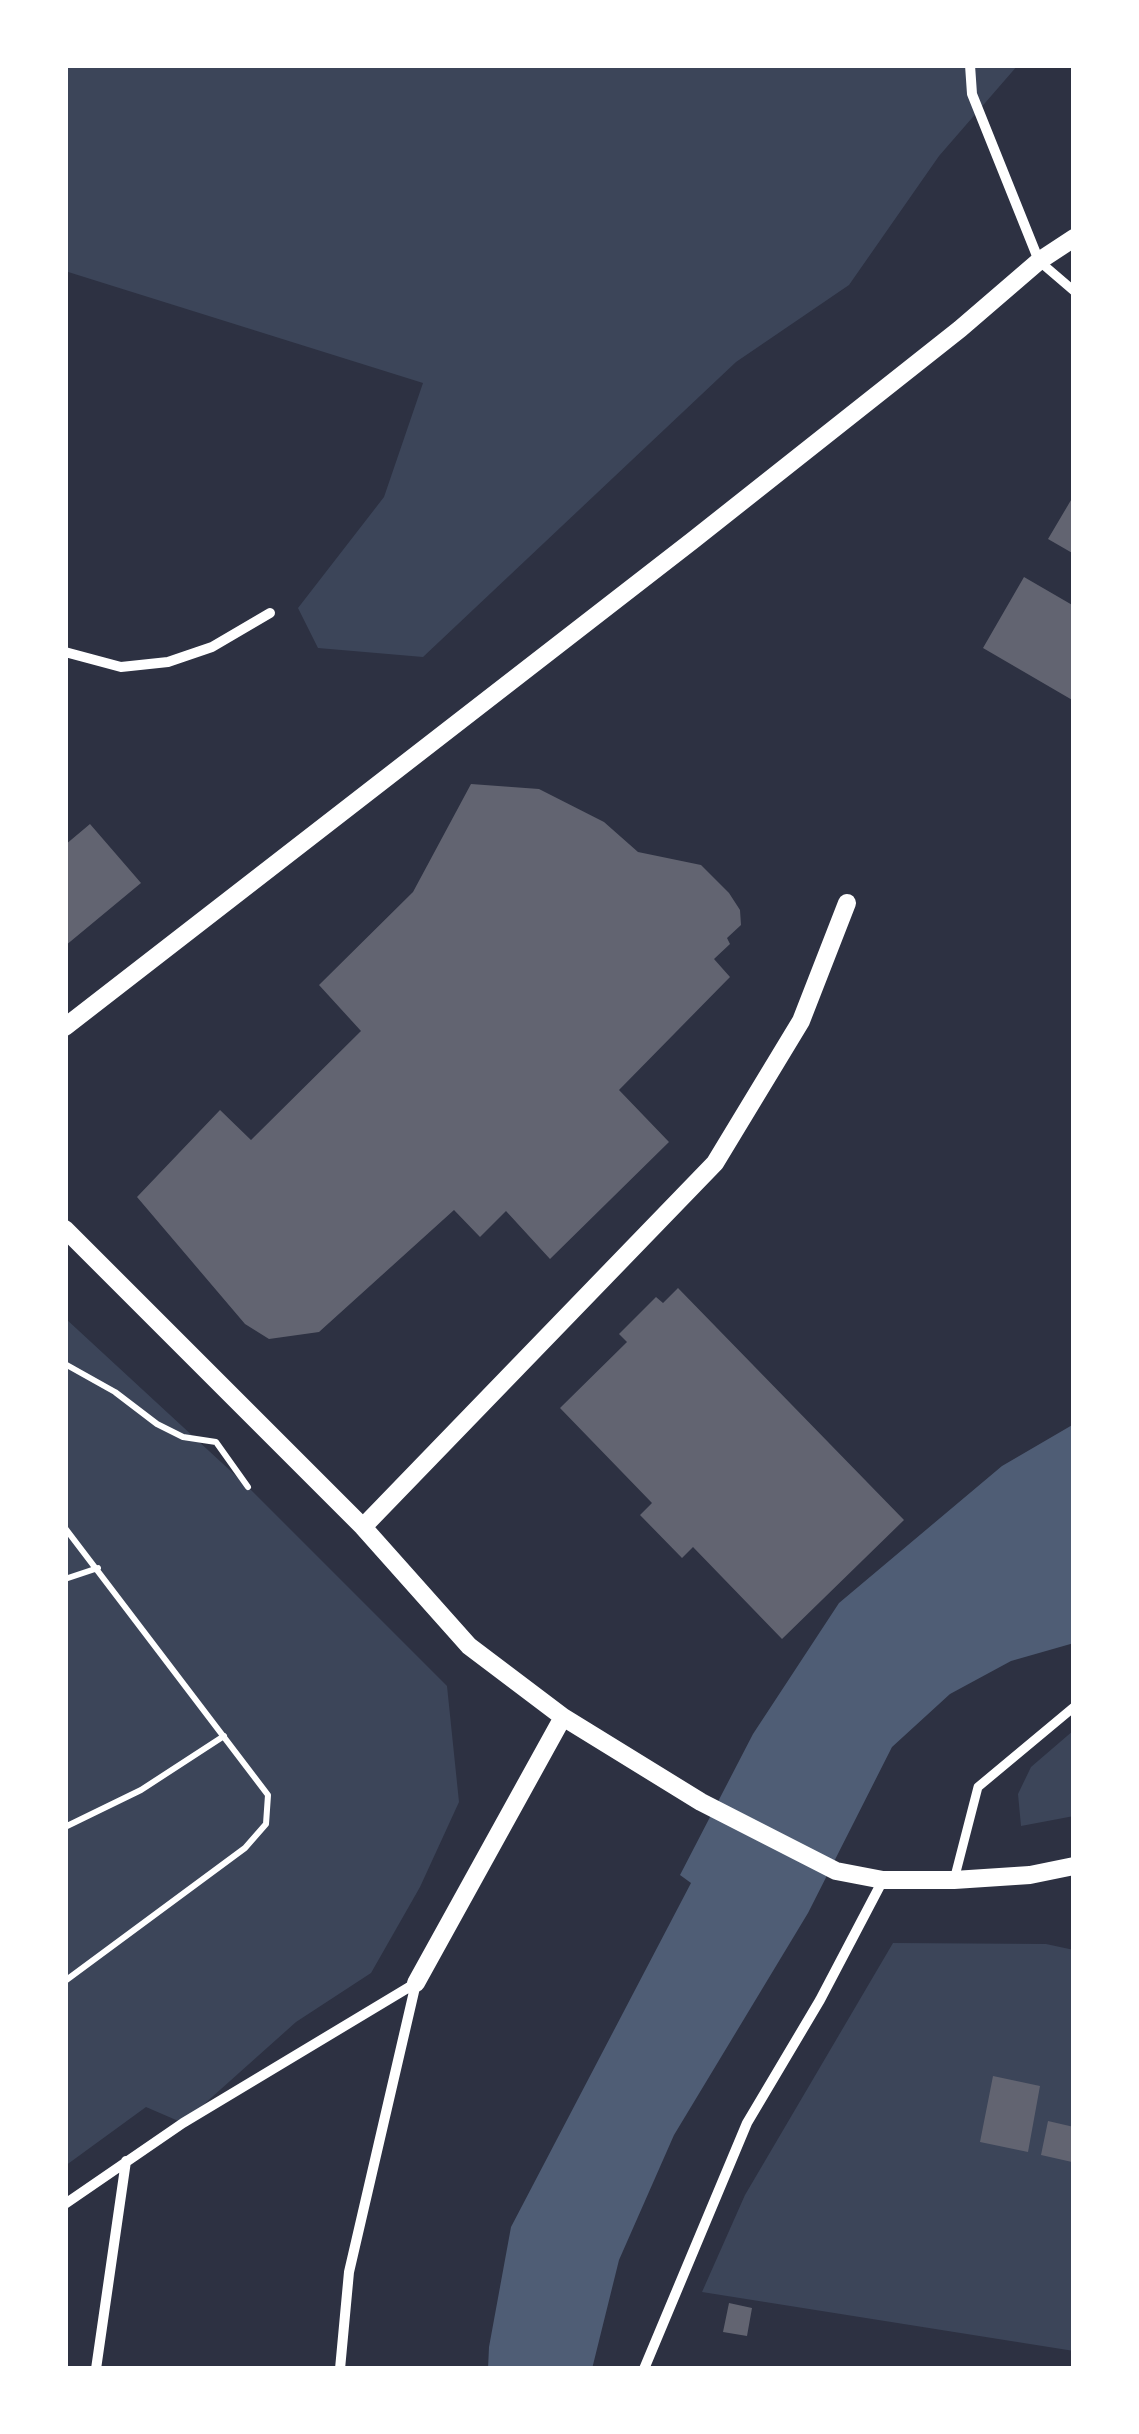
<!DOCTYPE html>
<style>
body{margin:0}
#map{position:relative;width:1139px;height:2434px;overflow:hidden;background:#2d3142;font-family:"Archivo Narrow",sans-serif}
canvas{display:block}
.frame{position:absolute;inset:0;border:68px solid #fff;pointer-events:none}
</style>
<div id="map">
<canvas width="1139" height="2434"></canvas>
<div class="frame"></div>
</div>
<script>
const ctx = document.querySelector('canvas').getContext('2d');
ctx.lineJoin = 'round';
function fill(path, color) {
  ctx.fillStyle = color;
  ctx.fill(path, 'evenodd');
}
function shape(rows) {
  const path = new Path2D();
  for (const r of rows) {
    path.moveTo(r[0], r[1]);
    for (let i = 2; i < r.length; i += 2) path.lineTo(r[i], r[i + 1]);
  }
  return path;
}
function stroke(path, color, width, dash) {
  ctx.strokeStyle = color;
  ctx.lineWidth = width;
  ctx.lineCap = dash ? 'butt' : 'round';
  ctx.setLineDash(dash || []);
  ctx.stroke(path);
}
fill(shape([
 [65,65,1018,65,939,156,849,285,736,362,423,657,318,648,298,608,384,497,423,383,65,271],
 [65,1318,248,1487,447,1686,459,1802,420,1887,371,1973,296,2022,183,2123,146,2107,65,2166],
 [1074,1730,1074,1816,1021,1826,1018,1794,1031,1767],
 [893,1943,1046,1944,1074,1950,1074,2351,702,2292,745,2195]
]), '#3c4559');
fill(shape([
 [1074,1424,1074,1643,1011,1661,950,1694,892,1747,808,1913,674,2135,619,2260,592,2369,488,2369,489,2347,511,2227,691,1883,680,1875,753,1734,839,1603,1002,1466]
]), '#4f5d75');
fill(shape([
 [1074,495,1074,554,1048,539],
 [1024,577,1074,606,1074,701,983,648],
 [471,784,539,789,604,822,638,852,701,865,729,893,740,910,741,925,727,938,730,944,714,959,730,977,619,1090,669,1142,550,1259,506,1211,480,1237,454,1210,319,1332,269,1339,245,1324,137,1197,220,1110,251,1140,361,1031,319,985,413,892],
 [90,824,141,883,65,946,65,845],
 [678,1288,904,1520,782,1639,693,1547,682,1558,640,1515,652,1503,560,1408,627,1342,619,1334,656,1297,663,1303],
 [993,2076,1040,2086,1028,2152,980,2142],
 [1048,2121,1074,2127,1072,2162,1041,2155],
 [729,2303,752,2308,747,2336,723,2332]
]), '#626471');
stroke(shape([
 [65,1364,115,1392,157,1424,183,1437,216,1442,248,1487],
 [65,1528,268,1795,266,1824,245,1848,65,1981],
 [65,1579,98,1568],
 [65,1827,141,1790,224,1736]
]), '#fff', 6);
stroke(shape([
 [1039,261,1074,291],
 [954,1880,978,1787,1074,1707]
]), '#fff', 9);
stroke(shape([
 [970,65,972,94,1039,261],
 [65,652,121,667,168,662,212,647,270,613],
 [65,2204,183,2123,416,1983],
 [96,2369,126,2161],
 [340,2369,349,2272,416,1983],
 [644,2369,747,2123,820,2000,883,1880]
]), '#fff', 10);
stroke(shape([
 [65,1027,692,541,960,329,1039,261,1074,238],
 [65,1229,363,1527,469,1646,563,1717,701,1802,836,1871,883,1880,954,1880,1030,1875,1074,1866],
 [363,1527,715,1163,801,1021,847,903],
 [416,1983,563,1717]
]), '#fff', 18);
</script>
